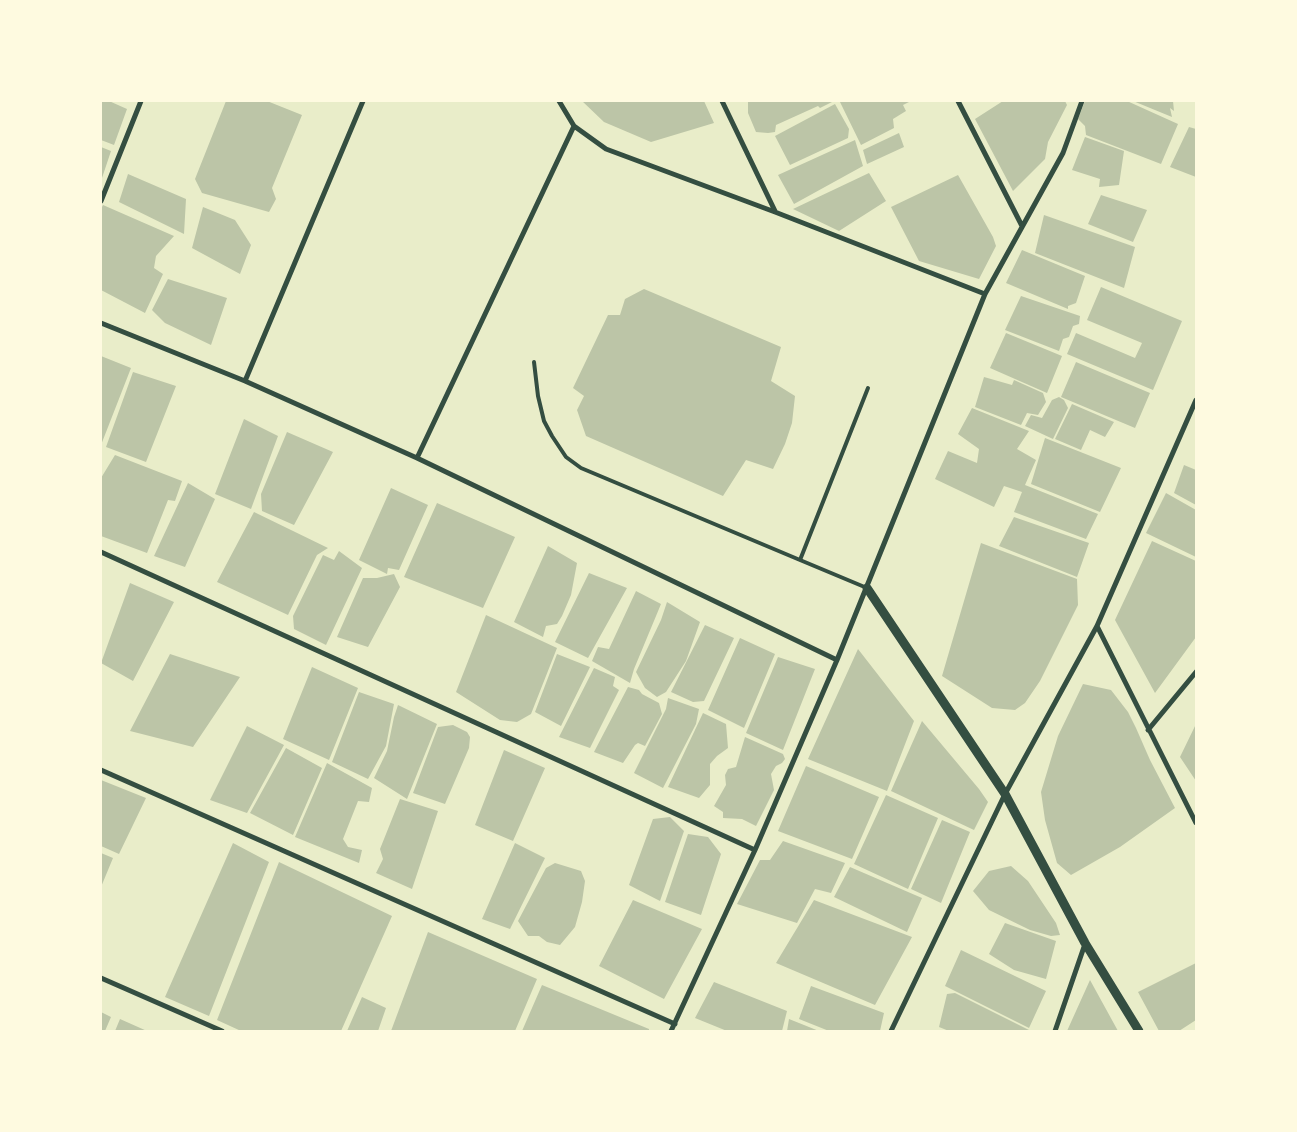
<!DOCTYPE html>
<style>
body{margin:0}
#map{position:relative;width:1297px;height:1132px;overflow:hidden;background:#e9edc9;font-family:"Golos Text",sans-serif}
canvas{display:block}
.frame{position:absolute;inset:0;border:102px solid #fefae0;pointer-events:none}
</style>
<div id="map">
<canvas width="1297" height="1132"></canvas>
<div class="frame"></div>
</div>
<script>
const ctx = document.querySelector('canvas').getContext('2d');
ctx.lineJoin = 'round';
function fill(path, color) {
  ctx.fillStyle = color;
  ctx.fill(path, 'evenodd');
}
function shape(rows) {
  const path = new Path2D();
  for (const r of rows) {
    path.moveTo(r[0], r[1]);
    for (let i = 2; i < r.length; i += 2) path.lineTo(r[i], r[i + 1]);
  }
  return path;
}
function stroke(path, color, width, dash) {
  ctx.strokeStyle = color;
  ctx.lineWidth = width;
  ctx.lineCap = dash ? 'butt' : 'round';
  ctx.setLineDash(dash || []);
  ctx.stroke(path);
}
fill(shape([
 [101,101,109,101,127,109,114,145,101,140],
 [226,101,267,101,302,115,272,188,276,199,269,212,202,193,195,179],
 [582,101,704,101,714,123,651,142,604,122],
 [748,101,834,101,820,108,818,106,776,125,775,132,768,133,756,132,748,113],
 [841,101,911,101,903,105,906,111,893,119,894,128,861,145,840,102],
 [1003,101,1065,101,1067,105,1048,142,1045,159,1013,191,975,119],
 [1085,101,1127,101,1178,124,1161,164,1086,135,1085,126,1078,119],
 [1133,101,1173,101,1174,111,1170,108,1172,117],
 [835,104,849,129,848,138,790,165,775,136],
 [1189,127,1196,129,1196,177,1170,167],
 [899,133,904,147,867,164,863,150],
 [1085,137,1124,151,1119,185,1099,187,1100,179,1072,170],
 [855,140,863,166,794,204,778,175],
 [101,147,111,151,102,178,101,178],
 [869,173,886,201,839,231,793,209],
 [128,174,186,199,184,234,119,202],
 [958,175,993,237,996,246,979,279,919,261,891,207],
 [1101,195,1147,210,1133,242,1088,224],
 [103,205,174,236,156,256,154,268,163,274,145,313,101,290,101,209],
 [203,207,235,220,251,245,240,274,192,248],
 [1044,215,1135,247,1124,288,1035,253],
 [1022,250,1085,276,1076,303,1068,306,1068,309,1006,283],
 [168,279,227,298,211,345,165,323,152,310],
 [1101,287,1182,321,1153,390,1067,354,1076,333,1135,358,1142,343,1087,320],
 [644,289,781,347,771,381,795,396,792,423,785,444,773,469,746,460,723,496,586,436,577,410,584,396,573,388,608,315,620,315,625,299],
 [1021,296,1080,316,1079,324,1073,326,1069,337,1063,339,1059,351,1005,330],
 [1006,333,1062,356,1047,393,990,368],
 [101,356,131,368,101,445],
 [1076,362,1150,393,1135,428,1061,397],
 [133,372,176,386,146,462,106,447],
 [984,377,1012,385,1014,380,1043,393,1046,402,1038,415,1027,413,1021,425,975,407],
 [1059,397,1064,400,1068,408,1053,439,1025,426,1031,415,1042,418,1052,400],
 [1072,404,1114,422,1105,437,1090,430,1081,450,1055,439],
 [972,408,1029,431,1017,449,1036,460,1025,485,1098,514,1086,539,1014,512,1022,492,1004,486,994,507,935,479,948,451,977,463,979,449,958,434],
 [244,419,278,436,251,509,215,494],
 [287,432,333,452,294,525,262,511,261,494],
 [1045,438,1121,468,1100,512,1031,484],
 [115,455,182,481,175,501,168,500,147,553,101,536,101,478],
 [1184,465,1196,470,1196,505,1174,493],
 [188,483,215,499,185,567,154,556],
 [391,488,428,505,399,570,388,568,387,574,359,560],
 [1166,493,1196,510,1196,557,1146,533],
 [437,503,515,537,483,608,404,577],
 [254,512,328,548,317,555,288,615,217,582],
 [1014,517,1089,543,1077,577,999,546],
 [1152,541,1196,561,1196,637,1155,693,1115,620],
 [981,543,1077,579,1078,605,1040,681,1025,703,1015,710,992,708,942,676],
 [548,546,577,563,571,595,562,616,557,624,546,626,543,637,514,622],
 [339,551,362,568,326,645,294,629,293,616,323,555,334,560],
 [589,573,627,588,588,658,555,642],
 [394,574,400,587,368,647,337,637,363,578,377,578],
 [130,583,174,602,133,681,101,663],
 [636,591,661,604,634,669,630,683,592,661,598,647,609,649],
 [667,602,700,622,686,661,666,692,657,697,645,688,636,672,661,620],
 [486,615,557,648,531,714,517,722,500,720,456,692],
 [705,625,734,638,704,701,693,702,671,692],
 [740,638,775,654,744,728,708,710],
 [858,649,914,721,887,791,808,759],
 [170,654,240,677,193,747,130,731],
 [557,654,590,667,561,726,535,712],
 [778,657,815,669,783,750,746,733],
 [312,667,358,688,329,760,283,739],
 [594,668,615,677,613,686,619,690,590,748,559,737],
 [1083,684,1111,690,1128,712,1136,728,1150,760,1175,808,1120,847,1071,875,1057,863,1045,820,1041,792,1058,736],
 [628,687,639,690,642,694,659,703,662,714,645,746,638,743,635,745,623,763,594,752],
 [359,692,394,704,386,746,368,779,332,762],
 [668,698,699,709,696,724,663,788,634,773,666,709],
 [398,705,437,724,407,799,374,778,387,751,394,717],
 [703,713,726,724,728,748,717,756,710,764,710,785,699,798,668,787],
 [922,721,979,789,988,802,974,830,891,791],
 [1196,724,1196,781,1180,757],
 [453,725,467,732,470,737,469,748,445,804,413,793,438,727],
 [247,726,284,745,247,813,210,800],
 [745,737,783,754,785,759,782,763,776,766,771,774,774,790,756,826,742,819,723,818,723,812,714,806,726,785,725,775,728,769,736,767],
 [286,748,322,768,293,835,250,813],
 [504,750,545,768,513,841,475,825],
 [327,763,372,788,369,802,358,801,343,839,348,847,362,850,359,863,295,837],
 [806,766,879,797,852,859,778,831],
 [101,780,146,798,119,854,101,846],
 [886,795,938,818,908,889,854,864],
 [400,799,438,811,412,889,376,873,383,859,380,849],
 [670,817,684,831,660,901,629,885,653,819],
 [942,820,970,832,941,903,911,889],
 [688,834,708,837,721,854,701,915,665,902],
 [783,841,845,863,831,893,815,889,797,923,737,904,760,860,770,860],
 [233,843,269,862,209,1016,165,997],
 [515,843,545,858,510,929,482,919],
 [101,853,113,858,101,887],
 [279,862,392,916,341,1031,241,1031,217,1020],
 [555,863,581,871,585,881,582,902,575,927,560,945,547,942,539,936,528,936,518,921,546,868],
 [1011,866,1028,881,1056,923,1060,935,1051,936,1030,930,989,910,973,891,989,871],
 [850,867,922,898,907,932,834,897],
 [633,900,702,929,664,999,599,966],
 [814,900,912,937,875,1005,776,963],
 [1005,923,1056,941,1046,979,1014,970,989,954],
 [428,932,537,979,515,1031,391,1031],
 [961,950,1046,991,1029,1028,945,986],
 [1196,963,1196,1020,1179,1031,1159,1031,1138,992],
 [1090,980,1118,1031,1067,1031],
 [714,982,787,1011,782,1031,727,1031,695,1018],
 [542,985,649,1029,649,1031,522,1031],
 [811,986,884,1013,880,1031,829,1031,799,1019],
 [955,993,1031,1031,949,1031,939,1027,947,994],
 [362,997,386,1008,378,1031,347,1031],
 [101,1012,111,1017,105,1031,101,1031],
 [120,1019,147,1031,115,1031],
 [789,1019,819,1031,787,1031]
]), '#bcc5a7');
stroke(shape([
 [534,362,538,396,544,421,552,436,566,457,581,468,800,560],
 [867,588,800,560,868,388]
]), '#344e41', 4);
stroke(shape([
 [559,101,574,126,606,149,775,212,985,294],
 [722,101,775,211],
 [958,101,1022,226],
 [101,201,141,101],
 [101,323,245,381,417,458,837,660],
 [245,381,363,101],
 [417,458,574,126],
 [101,552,755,850],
 [1097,626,1196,823],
 [1148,730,1196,672],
 [101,770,675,1024],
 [101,978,222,1031],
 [671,1031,755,850,837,660,985,294,1063,153,1082,101],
 [891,1031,1005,794,1097,626,1196,400],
 [1055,1031,1085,944]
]), '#344e41', 5);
stroke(shape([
 [867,588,1005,794,1085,943,1139,1031]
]), '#344e41', 9);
</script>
